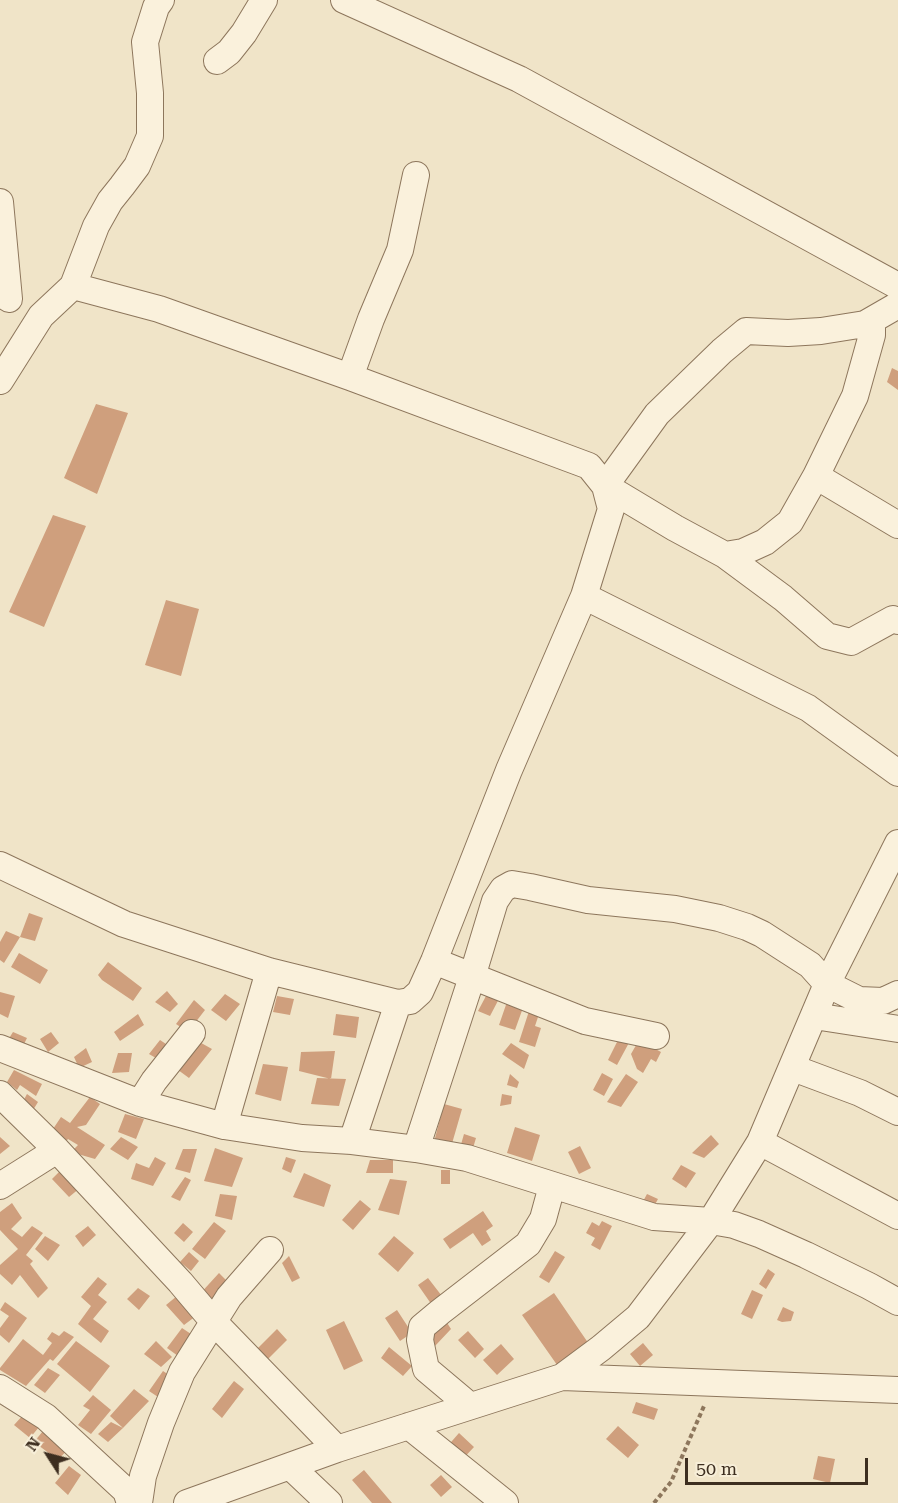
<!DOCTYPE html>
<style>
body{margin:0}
#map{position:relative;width:898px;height:1503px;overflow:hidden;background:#f0e4c8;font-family:"Roboto Serif",serif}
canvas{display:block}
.north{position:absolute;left:18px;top:1425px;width:60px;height:60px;-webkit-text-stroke:4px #f7eed8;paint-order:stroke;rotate:306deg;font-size:16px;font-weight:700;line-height:24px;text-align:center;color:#3d2e20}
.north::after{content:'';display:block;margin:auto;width:21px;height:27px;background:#3d2e20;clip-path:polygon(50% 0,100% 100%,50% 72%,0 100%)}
.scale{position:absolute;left:685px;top:1458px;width:183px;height:27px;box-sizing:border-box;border:3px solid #3d2e20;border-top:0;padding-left:8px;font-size:18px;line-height:21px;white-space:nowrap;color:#3d2e20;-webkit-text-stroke:4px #f7eed8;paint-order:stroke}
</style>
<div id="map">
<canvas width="898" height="1503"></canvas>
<div class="north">N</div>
<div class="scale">50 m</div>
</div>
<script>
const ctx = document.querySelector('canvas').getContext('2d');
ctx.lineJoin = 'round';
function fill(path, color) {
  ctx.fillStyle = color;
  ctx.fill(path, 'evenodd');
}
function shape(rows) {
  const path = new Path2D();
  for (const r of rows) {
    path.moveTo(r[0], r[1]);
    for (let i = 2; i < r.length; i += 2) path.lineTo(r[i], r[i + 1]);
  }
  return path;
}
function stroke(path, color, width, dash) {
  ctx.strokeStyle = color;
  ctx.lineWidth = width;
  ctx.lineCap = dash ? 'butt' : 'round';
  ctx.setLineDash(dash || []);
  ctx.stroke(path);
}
fill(shape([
 [892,368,898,371,898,390,887,382],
 [96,404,128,413,97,494,64,478],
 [53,515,86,526,44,627,9,612],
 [166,600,199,609,181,676,145,665],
 [29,913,43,918,35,941,20,937],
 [6,931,20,937,4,963,0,960,0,942],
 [19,953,48,970,40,984,11,967],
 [108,962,142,988,133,1001,102,980,98,975],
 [167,991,178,1004,170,1012,155,1002],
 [0,992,15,996,8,1018,0,1014],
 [225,994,240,1004,226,1021,211,1010],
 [501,995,490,1016,478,1011,486,996],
 [277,996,294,999,290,1015,273,1012],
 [508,999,524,1005,515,1030,499,1025],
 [194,1000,205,1010,188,1032,176,1024],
 [530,1008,540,1011,535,1026,541,1028,535,1047,519,1042],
 [138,1014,144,1025,120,1041,114,1032],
 [336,1014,359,1017,356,1038,333,1035],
 [13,1032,27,1038,22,1048,6,1043],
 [51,1032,59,1043,48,1052,40,1039],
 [621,1034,631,1039,617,1065,608,1060],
 [194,1039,212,1049,189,1078,174,1067],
 [160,1040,172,1048,161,1061,149,1054],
 [639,1040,661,1052,656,1062,651,1059,643,1073,637,1069,631,1054],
 [511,1043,529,1055,524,1069,502,1054],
 [86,1048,92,1062,79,1068,74,1057],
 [335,1051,331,1079,299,1071,301,1052],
 [118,1053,132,1053,129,1072,112,1073],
 [263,1064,288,1067,281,1101,255,1094],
 [14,1070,42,1084,36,1096,20,1085,17,1090,7,1082],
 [602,1073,613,1079,604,1096,593,1090],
 [510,1074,519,1082,517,1088,507,1085],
 [626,1074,638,1082,621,1107,607,1102],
 [317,1078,346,1079,339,1106,311,1104],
 [27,1094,38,1102,30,1115,20,1107],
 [502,1094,512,1096,511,1104,500,1106],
 [90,1097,100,1104,86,1125,77,1127,105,1145,95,1159,71,1152,78,1145,68,1139,63,1145,49,1135,61,1117,70,1123],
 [444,1104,462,1109,451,1147,434,1142],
 [125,1114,144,1119,136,1139,118,1132],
 [515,1127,540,1135,532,1161,507,1153],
 [464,1134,476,1138,470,1158,458,1155],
 [711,1135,719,1144,704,1158,692,1153],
 [0,1137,10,1146,0,1154],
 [121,1137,138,1147,128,1160,110,1149],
 [580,1146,591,1168,579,1174,568,1152],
 [215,1148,243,1158,232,1187,204,1181],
 [183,1149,197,1149,190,1173,175,1169],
 [155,1157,166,1163,153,1186,131,1179,136,1163,149,1168],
 [286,1157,296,1160,291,1173,282,1169],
 [370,1160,393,1160,393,1173,366,1173],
 [681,1165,696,1173,686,1188,672,1179],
 [441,1170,450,1170,450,1184,441,1184],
 [60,1171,80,1188,69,1197,52,1179],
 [304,1173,331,1185,324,1207,293,1197],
 [185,1177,191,1180,180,1201,171,1197],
 [390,1179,407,1181,399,1215,378,1210],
 [220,1194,237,1196,232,1220,215,1216],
 [647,1194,658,1199,650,1214,639,1209],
 [360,1200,371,1209,353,1230,342,1220],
 [12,1203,22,1218,11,1229,22,1237,32,1226,43,1233,26,1255,33,1261,30,1264,48,1288,38,1298,20,1275,12,1285,0,1274,0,1265,18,1249,0,1230,0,1212],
 [483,1211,493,1226,486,1231,491,1240,482,1246,473,1233,450,1249,443,1239],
 [602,1221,612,1226,600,1250,591,1245,595,1238,586,1233,592,1222,599,1226],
 [214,1222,226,1231,205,1259,192,1249],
 [183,1223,193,1232,184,1242,174,1233],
 [88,1226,96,1235,83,1247,75,1236],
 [45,1236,60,1245,48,1261,35,1249],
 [394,1236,414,1253,398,1272,378,1254],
 [555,1251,565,1257,549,1283,539,1277],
 [189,1252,199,1261,191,1271,180,1262],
 [289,1256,300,1278,292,1282,282,1263],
 [768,1269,775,1274,766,1289,759,1284],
 [219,1273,229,1283,208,1309,198,1296],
 [98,1277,107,1284,98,1295,107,1302,93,1319,109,1331,101,1343,78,1324,91,1306,81,1297],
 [428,1278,445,1300,434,1308,418,1285],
 [138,1288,150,1296,139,1310,127,1299],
 [752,1290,763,1295,752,1319,741,1314],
 [554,1293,593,1350,562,1372,522,1315],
 [177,1296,196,1316,184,1325,166,1305],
 [5,1302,27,1318,9,1343,0,1335,0,1328,9,1316,0,1310],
 [783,1307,794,1312,791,1321,782,1322,777,1320],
 [397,1310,412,1333,400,1341,385,1318],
 [440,1312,451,1329,435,1346,424,1337],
 [344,1321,363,1361,344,1370,326,1330],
 [182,1328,194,1336,178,1356,167,1348],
 [277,1329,287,1340,265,1362,255,1351],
 [64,1331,74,1337,53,1361,50,1359,26,1386,0,1370,0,1368,23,1339,43,1355,52,1343,47,1339,52,1332,59,1336],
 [468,1331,484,1349,475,1358,458,1340],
 [76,1341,110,1366,90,1392,57,1364],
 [156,1341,172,1357,161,1367,144,1354],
 [643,1343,653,1355,640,1366,630,1354],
 [501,1344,514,1359,497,1375,483,1360],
 [389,1347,412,1366,403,1376,381,1358],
 [48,1368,60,1375,45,1393,34,1385],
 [163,1371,175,1379,161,1399,149,1391],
 [234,1381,244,1389,222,1418,212,1409],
 [134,1389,149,1401,123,1428,108,1442,98,1434,111,1422,123,1428,110,1416],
 [93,1395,111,1410,91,1434,78,1425,90,1410,83,1406],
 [636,1402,658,1409,654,1420,632,1413],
 [24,1414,39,1427,30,1438,14,1425],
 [618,1426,639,1445,628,1458,606,1439],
 [43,1431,69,1448,58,1460,34,1442],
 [459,1433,474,1447,460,1462,445,1449],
 [818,1456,835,1459,830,1483,813,1479],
 [69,1466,81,1475,68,1495,55,1483],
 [364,1470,392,1503,372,1503,352,1480],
 [441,1475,452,1487,441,1497,430,1485]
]), '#cf9f7d');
const minor = shape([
 [344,0,519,79,898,286],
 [217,61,229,52,244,33,264,0],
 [0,202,9,299],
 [73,286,159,309,350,377,589,466,605,486,675,528,725,555,743,552,765,542,790,522,816,476,855,396,872,335,872,328,865,324],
 [350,377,371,319,400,250,416,175],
 [0,381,41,316,73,286,96,226,110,201,122,186,137,166,150,136,150,93,145,42,156,7,161,0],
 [816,476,898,525],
 [605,486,657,414,722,351,746,331,788,333,821,331,865,324,898,305],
 [725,555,783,598,827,636,851,642,893,619,898,621],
 [584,596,611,509,605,486],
 [0,865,124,924,269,971,398,1003,410,1001,420,992,434,961,509,770,584,596,808,708,898,773],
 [434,961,585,1021,656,1036],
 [814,1016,898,1029],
 [0,1048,140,1103,224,1126,302,1138,352,1141,416,1149,467,1158,654,1217,711,1221,734,1225,759,1234,806,1255,869,1286,898,1302],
 [793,1068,860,1093,898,1112],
 [0,1094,57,1150,180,1282,213,1321,337,1449],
 [140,1103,154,1081,192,1033],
 [224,1126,269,971],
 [352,1141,398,1003],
 [760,1142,898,1216],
 [416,1149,472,977,495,901,503,889,512,884,530,887,588,900,675,909,719,918,747,927,762,934,810,965,827,984,859,1000,883,1001,898,994],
 [0,1186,57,1150],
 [562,1377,898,1390],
 [0,1388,46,1417,126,1491,130,1503],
 [470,1406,426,1369,420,1340,422,1327,440,1312,528,1244,543,1219,552,1186],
 [409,1426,505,1503],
 [290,1466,329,1503],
 [139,1503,143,1476,161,1423,182,1372,229,1297,270,1250],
 [187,1503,337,1449,562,1377,601,1348,638,1317,711,1221,760,1142,827,984,898,843]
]);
stroke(minor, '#8d765c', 28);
stroke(shape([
 [654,1503,671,1482,704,1406]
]), '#8d765c', 4, [4.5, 3]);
stroke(minor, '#faf1dc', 26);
</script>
